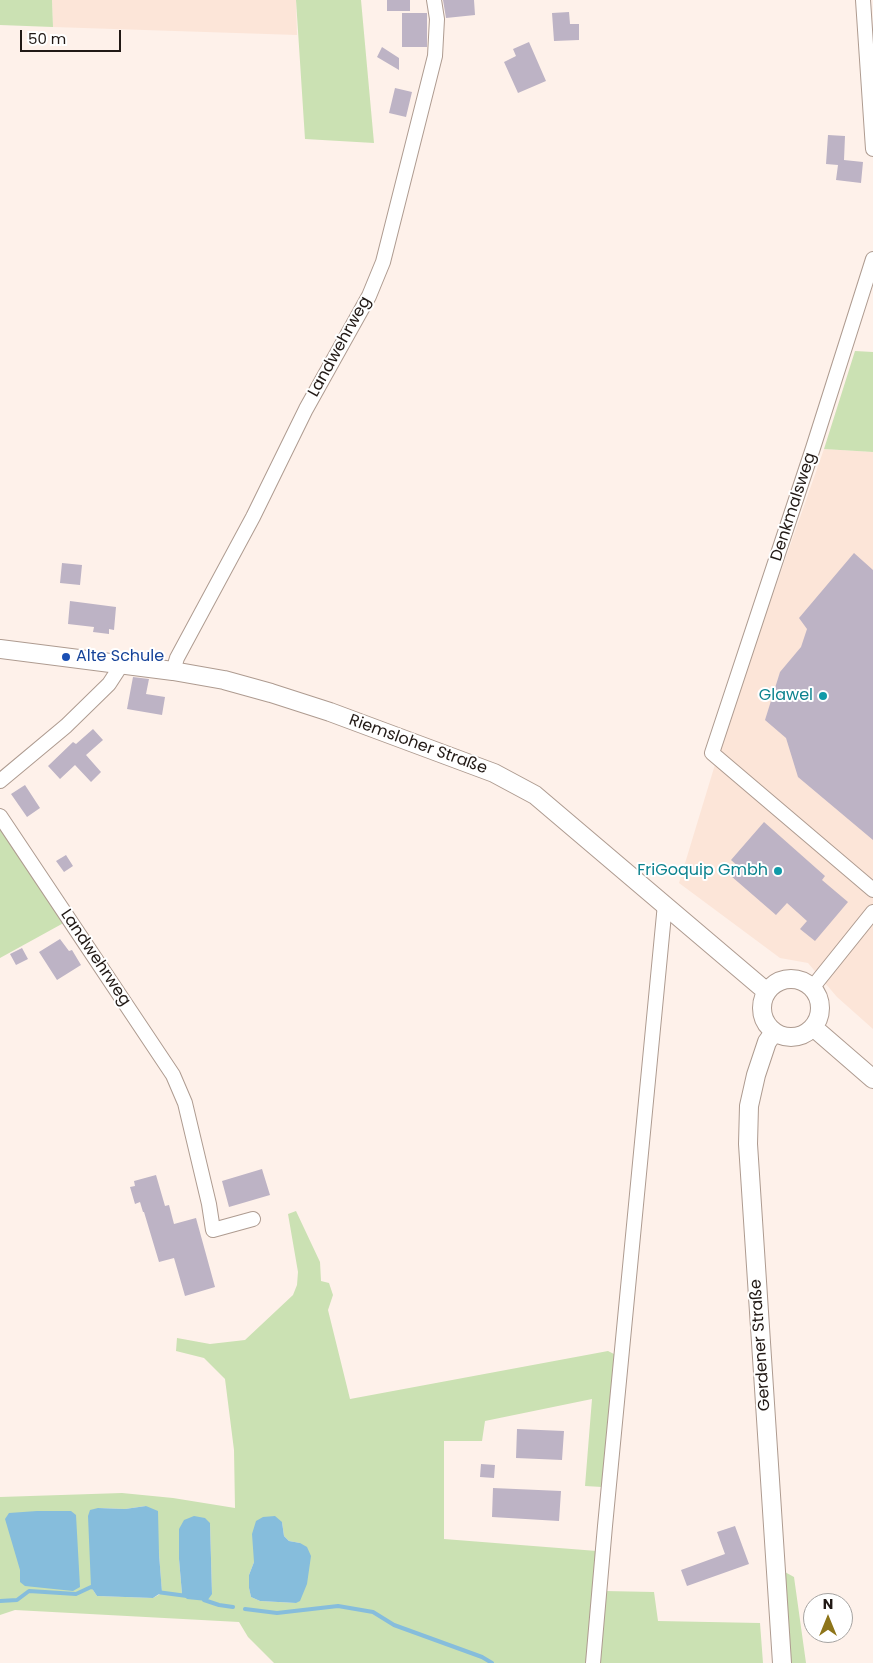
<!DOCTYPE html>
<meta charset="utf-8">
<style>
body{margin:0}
#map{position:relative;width:873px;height:1663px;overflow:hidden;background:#fef1ea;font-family:Poppins,sans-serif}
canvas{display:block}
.north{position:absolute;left:803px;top:1593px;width:50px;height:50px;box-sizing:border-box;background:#fff;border:1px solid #a6a3a1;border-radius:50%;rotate:0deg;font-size:14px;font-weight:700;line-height:20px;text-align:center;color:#211915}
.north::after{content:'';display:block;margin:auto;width:18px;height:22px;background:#8e751a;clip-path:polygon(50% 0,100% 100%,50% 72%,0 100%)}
.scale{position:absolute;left:20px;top:30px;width:101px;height:22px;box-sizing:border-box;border:2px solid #211915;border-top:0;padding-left:6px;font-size:15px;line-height:18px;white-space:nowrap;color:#211915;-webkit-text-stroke:4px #fff;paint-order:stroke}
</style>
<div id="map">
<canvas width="873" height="1663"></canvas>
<div class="north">N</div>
<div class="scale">50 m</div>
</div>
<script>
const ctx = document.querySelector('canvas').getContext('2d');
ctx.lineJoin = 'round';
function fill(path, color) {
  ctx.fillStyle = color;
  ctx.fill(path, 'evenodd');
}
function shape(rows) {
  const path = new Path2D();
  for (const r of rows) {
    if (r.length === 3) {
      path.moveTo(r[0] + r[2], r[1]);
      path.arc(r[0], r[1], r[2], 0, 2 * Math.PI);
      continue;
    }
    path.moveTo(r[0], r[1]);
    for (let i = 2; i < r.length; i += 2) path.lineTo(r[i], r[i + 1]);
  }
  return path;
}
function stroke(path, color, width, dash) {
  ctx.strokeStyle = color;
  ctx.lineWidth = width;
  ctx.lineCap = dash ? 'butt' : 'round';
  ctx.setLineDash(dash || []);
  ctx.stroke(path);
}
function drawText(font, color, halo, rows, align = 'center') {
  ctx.font = font + ' Poppins,sans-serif';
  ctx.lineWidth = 4;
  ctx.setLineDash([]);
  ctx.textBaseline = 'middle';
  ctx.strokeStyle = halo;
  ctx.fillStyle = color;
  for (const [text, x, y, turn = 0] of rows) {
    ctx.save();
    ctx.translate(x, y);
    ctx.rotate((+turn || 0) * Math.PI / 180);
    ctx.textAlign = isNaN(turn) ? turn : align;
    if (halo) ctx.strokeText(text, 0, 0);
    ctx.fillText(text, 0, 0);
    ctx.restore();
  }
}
fill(shape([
 [52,0,296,0,297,35,53,27],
 [824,449,873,452,873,1029,837,997,808,963,780,958,679,883,727,725]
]), '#fce5d8');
fill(shape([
 [0,0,52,0,53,27,0,25],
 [296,0,361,0,374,143,305,139],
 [855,351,873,352,873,452,824,449],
 [0,816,69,920,0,958],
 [296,1211,320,1262,321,1281,329,1283,333,1295,328,1310,350,1399,608,1351,614,1354,602,1487,585,1486,592,1399,485,1421,482,1441,444,1441,444,1539,597,1551,586,1663,274,1663,248,1637,239,1622,15,1610,0,1615,0,1497,122,1493,173,1498,235,1508,234,1450,225,1379,204,1358,176,1351,177,1338,210,1344,245,1340,293,1295,297,1285,298,1272,288,1214],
 [146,1506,159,1554,162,1593,153,1598,97,1596,91,1587,98,1508,125,1509],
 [282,1522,284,1536,289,1541,300,1543,296,1603,260,1601,251,1597,249,1588,249,1575,254,1562],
 [210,1523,212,1594,182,1594,179,1559,179,1529],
 [783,1571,794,1577,806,1663,790,1663],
 [605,1591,654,1592,658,1621,760,1623,763,1663,598,1663]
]), '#cbe1b3');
fill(shape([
 [146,1506,158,1511,159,1554,162,1592,153,1598,97,1596,91,1587,88,1516,90,1510,98,1508,125,1509],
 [37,1511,71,1511,76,1515,80,1587,73,1591,25,1586,20,1582,20,1570,5,1519,9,1513],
 [194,1516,205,1518,210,1523,212,1594,207,1601,187,1599,182,1594,179,1559,179,1529,184,1520],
 [275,1516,282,1522,284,1536,289,1541,300,1543,307,1547,311,1556,307,1584,300,1601,296,1603,260,1601,251,1597,249,1588,249,1575,254,1562,252,1534,256,1521,263,1517]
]), '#86bddc');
stroke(shape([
 [157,1592,187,1596],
 [204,1600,219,1605,233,1607],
 [0,1601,17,1600,29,1591,76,1594,91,1587,95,1588],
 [245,1609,277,1613,338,1606,373,1612,394,1625,482,1657,492,1663]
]), '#86bddc', 4);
fill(shape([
 [387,0,410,0,410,11,387,11],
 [443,0,474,0,475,15,446,18],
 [569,12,570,24,579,24,579,40,554,41,552,13],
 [402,13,427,13,427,47,402,47],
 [529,42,546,81,518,93,504,62,516,56,513,49],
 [382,47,399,58,399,70,377,57],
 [395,88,412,92,406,117,389,113],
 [828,135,845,136,844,160,863,162,861,183,836,180,838,165,826,164],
 [854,553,873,570,873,840,798,777,786,738,765,720,780,672,801,647,807,629,799,618],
 [62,563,82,565,80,585,60,583],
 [70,601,116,607,114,630,109,629,109,634,93,632,94,627,68,624],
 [133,677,149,679,146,694,165,697,162,715,127,709],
 [93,729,103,740,86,755,101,772,91,782,75,765,60,779,48,766,73,742,76,744],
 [25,785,40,808,27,817,11,794],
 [764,822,825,876,822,880,848,902,815,941,800,929,807,921,787,903,776,915,731,876,739,867,731,860],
 [66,855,73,866,64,872,56,861],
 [60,939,69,951,72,950,81,965,57,980,39,952],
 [22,948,28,959,16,965,10,954],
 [262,1169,270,1195,229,1207,222,1181],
 [156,1175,165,1206,169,1205,174,1224,196,1218,215,1287,185,1296,174,1258,159,1262,144,1212,143,1212,140,1202,135,1204,130,1187,135,1186,134,1181],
 [517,1429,564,1431,562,1460,516,1458],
 [481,1464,495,1465,494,1478,480,1477],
 [493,1488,561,1491,559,1521,492,1517],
 [735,1526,749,1564,687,1586,681,1570,725,1554,717,1532]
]), '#bdb3c5');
const minor = shape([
 [863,0,873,149],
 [873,259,813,448,712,753,873,890],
 [173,671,177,658,253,517,306,409,369,296,383,262,435,56,437,19,434,0],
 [0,781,66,726,109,684,122,664],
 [0,816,173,1075,185,1103,209,1204,213,1230,253,1219],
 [812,988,873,912],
 [593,1663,605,1526,665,904]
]);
const major = shape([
 [0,649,173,671,224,680,271,693,330,712,494,773,535,795,767,992],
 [791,1008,29],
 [813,1027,873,1079],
 [774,1032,767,1042,756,1075,749,1106,748,1144,782,1663]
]);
stroke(minor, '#ae9b90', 16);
stroke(major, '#ae9b90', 20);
stroke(minor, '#fff', 14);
stroke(major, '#fff', 18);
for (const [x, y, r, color] of [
 [66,657,5,"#1a4fb4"],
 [823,696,5,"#0f9aa8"],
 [778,871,5,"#0f9aa8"]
]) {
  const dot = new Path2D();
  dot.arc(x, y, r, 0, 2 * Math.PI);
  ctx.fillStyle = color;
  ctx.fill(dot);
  stroke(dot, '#fff', 2);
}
drawText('16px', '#211915', '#fff', [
 ["Landwehrweg",340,347,-61],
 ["Denkmalsweg",794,507,-72],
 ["Riemsloher Straße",418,745,20],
 ["Landwehrweg",95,958,56],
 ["Gerdener Straße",761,1345,-94]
]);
drawText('16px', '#164399', '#fff', [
 ["Alte Schule",76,657]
], 'left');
drawText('16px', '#0d838f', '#fff', [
 ["Glawel",813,696],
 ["FriGoquip Gmbh",768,871]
], 'right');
</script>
